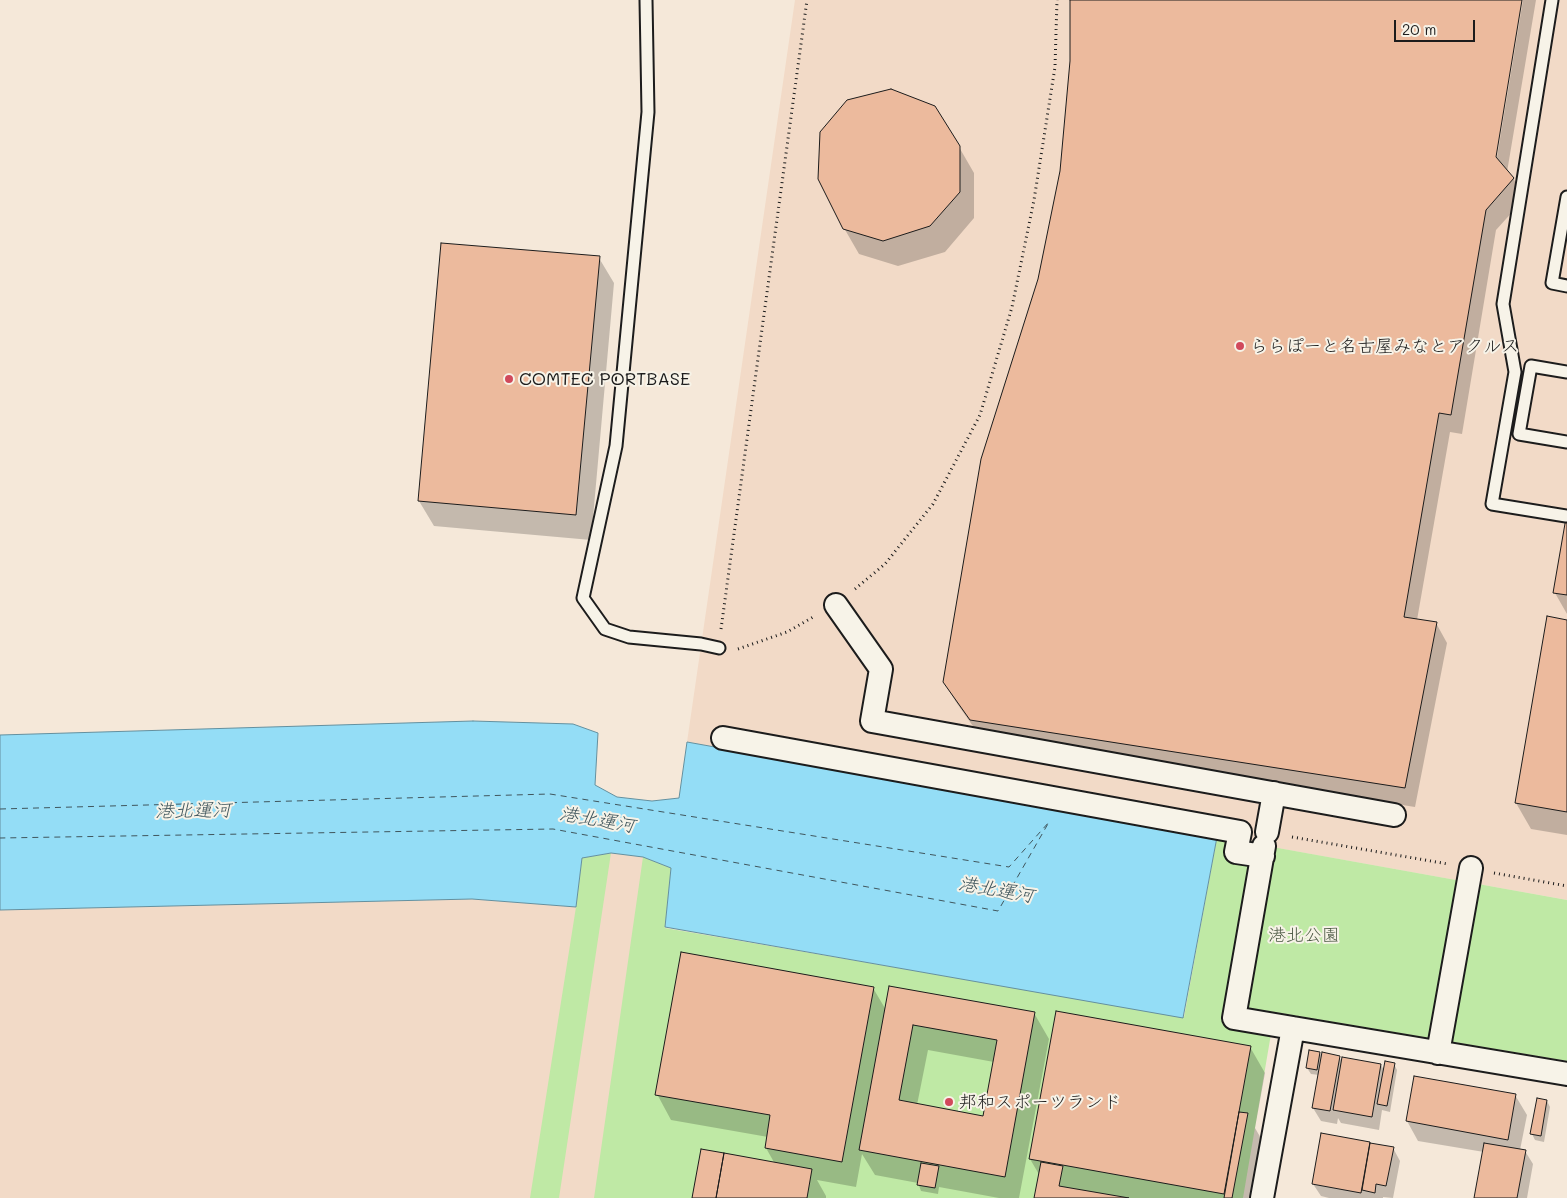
<!DOCTYPE html>
<meta charset="utf-8">
<style>
body{margin:0}
#map{position:relative;width:1567px;height:1198px;overflow:hidden;background:#f5e8d9;font-family:Mali,sans-serif}
canvas{display:block}
.scale{position:absolute;left:1394px;top:20px;width:81px;height:22px;box-sizing:border-box;border:2px solid #1c1c1c;border-top:0;padding-left:6px;font-size:15px;line-height:18px;white-space:nowrap;color:#1c1c1c;-webkit-text-stroke:4px #f7f3e8;paint-order:stroke}
</style>
<div id="map">
<canvas width="1567" height="1198"></canvas>
<div class="scale">20 m</div>
</div>
<script>
const ctx = document.querySelector('canvas').getContext('2d');
ctx.lineJoin = 'round';
function fill(path, color) {
  ctx.fillStyle = color;
  ctx.fill(path, 'evenodd');
}
function shape(rows) {
  const path = new Path2D();
  for (const r of rows) {
    path.moveTo(r[0], r[1]);
    for (let i = 2; i < r.length; i += 2) path.lineTo(r[i], r[i + 1]);
  }
  return path;
}
function stroke(path, color, width, dash) {
  ctx.strokeStyle = color;
  ctx.lineWidth = width;
  ctx.lineCap = dash ? 'butt' : 'round';
  ctx.setLineDash(dash || []);
  ctx.stroke(path);
}
function drawText(font, color, halo, rows, align = 'center') {
  ctx.font = font + ' Mali,"Klee One",sans-serif';
  ctx.lineWidth = 4;
  ctx.setLineDash([]);
  ctx.textBaseline = 'middle';
  ctx.strokeStyle = halo;
  ctx.fillStyle = color;
  for (const [text, x, y, turn = 0] of rows) {
    ctx.save();
    ctx.translate(x, y);
    ctx.rotate((+turn || 0) * Math.PI / 180);
    ctx.textAlign = isNaN(turn) ? turn : align;
    if (halo) ctx.strokeText(text, 0, 0);
    ctx.fillText(text, 0, 0);
    ctx.restore();
  }
}
fill(shape([
 [795,0,1567,0,1567,900,687,742],
 [611,853,643,857,671,868,623,1198,0,1198,0,910,472,899,576,907,582,858]
]), '#f2dac7');
fill(shape([
 [1217,837,1567,900,1567,1061,1262,1010,1258,1032,1271,1034,1243,1198,594,1198,643,857,671,868,665,928,1184,1017],
 [611,853,559,1198,530,1198,576,907,582,858]
]), '#bfe9a5');
const water = shape([
 [473,721,573,724,598,733,595,785,617,797,652,801,679,798,687,742,1217,837,1183,1018,665,927,671,868,643,857,611,853,582,858,576,907,472,899,0,910,0,735,473,721]
]);
fill(water, '#94ddf6');
stroke(water, '#64909f', 1);
fill(shape([
 [1072,0,1521,0,1494,163,1496,163,1523,0,1536,0,1507,172,1513,178,1525,198,1496,230,1462,434,1450,432,1417,620,1436,623,1447,643,1415,807,982,739,956,702,944,682,1040,280,1061,172,1072,61],
 [959,147,974,173,974,218,945,252,898,266,859,254,844,228],
 [599,258,614,283,591,540,434,526,419,501],
 [1567,519,1567,614,1555,593],
 [1567,621,1567,835,1531,829,1516,803],
 [873,988,886,1010,1034,1013,1049,1039,1019,1198,999,1198,939,1187,938,1194,921,1191,918,1183,875,1175,862,1154,856,1187,817,1180,826,1196,826,1198,693,1198,775,1164,766,1148,768,1137,671,1120,657,1094],
 [928,1050,994,1062,984,1117,917,1105],
 [1250,1047,1265,1073,1255,1128,1262,1140,1251,1198,1036,1198,1040,1176,1030,1159],
 [1320,1053,1322,1057,1339,1057,1343,1063,1381,1065,1385,1072,1394,1064,1397,1070,1390,1112,1382,1110,1379,1130,1341,1123,1338,1118,1337,1124,1321,1121,1313,1108,1319,1075,1311,1074,1307,1068],
 [1415,1077,1515,1095,1527,1115,1520,1150,1525,1151,1533,1164,1527,1198,1475,1198,1484,1152,1418,1141,1407,1121],
 [1547,1101,1550,1107,1544,1142,1535,1140,1532,1134],
 [1322,1134,1393,1148,1400,1161,1393,1198,1383,1197,1383,1198,1329,1198,1321,1196,1313,1184]
]), '#0003');
stroke(shape([
 [0,809,550,794,1009,867,1049,822,998,911,553,829,0,838]
]), '#40565d', 1, [6, 5]);
const building = shape([
 [1070,0,1522,0,1496,157,1514,178,1486,210,1451,415,1439,413,1404,617,1437,622,1405,788,970,720,943,682,981,459,1038,279,1060,171,1070,61,1070,0],
 [891,89,935,106,960,146,960,192,930,226,883,241,843,229,818,179,820,132,847,100,891,89],
 [441,243,600,256,576,515,418,501,441,243],
 [1567,512,1567,595,1553,593,1567,512],
 [1547,616,1567,620,1567,812,1515,803,1547,616],
 [681,952,874,987,842,1162,765,1148,770,1115,655,1095,681,952],
 [889,986,1035,1012,1005,1177,859,1150,889,986],
 [913,1025,997,1040,983,1116,899,1100,913,1025],
 [1056,1011,1251,1046,1224,1194,1029,1159,1056,1011],
 [1309,1050,1320,1052,1317,1070,1306,1068,1309,1050],
 [1322,1052,1340,1056,1330,1111,1312,1108,1322,1052],
 [1342,1057,1381,1064,1372,1117,1333,1110,1342,1057],
 [1385,1061,1395,1063,1387,1106,1377,1104,1385,1061],
 [1414,1076,1516,1094,1508,1140,1406,1121,1414,1076],
 [1537,1098,1547,1100,1541,1136,1530,1134,1537,1098],
 [1239,1112,1248,1113,1232,1198,1224,1198,1239,1112],
 [1321,1133,1370,1142,1361,1193,1312,1184,1321,1133],
 [1370,1143,1394,1147,1386,1186,1376,1184,1375,1193,1362,1190,1370,1143],
 [1484,1143,1526,1150,1517,1198,1474,1198,1484,1143],
 [701,1149,724,1153,716,1198,692,1198,701,1149],
 [724,1153,812,1169,807,1198,716,1198,724,1153],
 [1041,1162,1063,1166,1059,1186,1129,1198,1034,1198,1041,1162],
 [921,1163,939,1166,935,1188,917,1185,921,1163]
]);
fill(building, '#ecba9d');
stroke(building, '#1c1c1c', 1);
const lane = shape([
 [646,0,648,112,616,446,583,598,605,629,629,637,701,644,719,648],
 [1552,0,1503,304,1515,372,1492,504,1566,516],
 [1567,197,1552,283,1567,286],
 [1567,372,1531,366,1519,434,1567,442]
]);
const street = shape([
 [836,605,881,669,872,721,1394,815],
 [723,738,1240,832,1236,852,1263,856],
 [1267,832,1274,793],
 [1264,846,1234,1018,1293,1028],
 [1438,1053,1471,868],
 [1262,1198,1293,1028,1567,1074]
]);
stroke(lane, '#1c1c1c', 15);
stroke(street, '#1c1c1c', 26);
stroke(shape([
 [855,589,885,564,933,504,980,415,1012,307,1034,200,1055,67,1057,0],
 [721,629,807,0],
 [738,649,787,632,815,616],
 [1292,837,1448,864],
 [1494,873,1567,886]
]), '#1c1c1c', 3, [1, 4]);
stroke(lane, '#f7f3e8', 11);
stroke(street, '#f7f3e8', 22);
for (const [x, y, r, color] of [
 [1240,346,5,"#d1495b"],
 [509,379,5,"#d1495b"],
 [949,1102,5,"#d1495b"]
]) {
  const dot = new Path2D();
  dot.arc(x, y, r, 0, 2 * Math.PI);
  ctx.fillStyle = color;
  ctx.fill(dot);
  stroke(dot, '#f7f3e8', 2);
}
drawText('18px', '#1c1c1c', '#f7f3e8', [
 ["ららぽーと名古屋みなとアクルス",1250,346],
 ["COMTEC PORTBASE",519,379],
 ["邦和スポーツランド",959,1102]
], 'left');
drawText('18px', '#4d5a45', '#f7f3e8', [
 ["港北公園",1304,935]
]);
drawText('italic 19px', '#40565d', '#f7f3e8', [
 ["港北運河",193,811,-1],
 ["港北運河",597,820,10],
 ["港北運河",996,890,10]
]);
</script>
